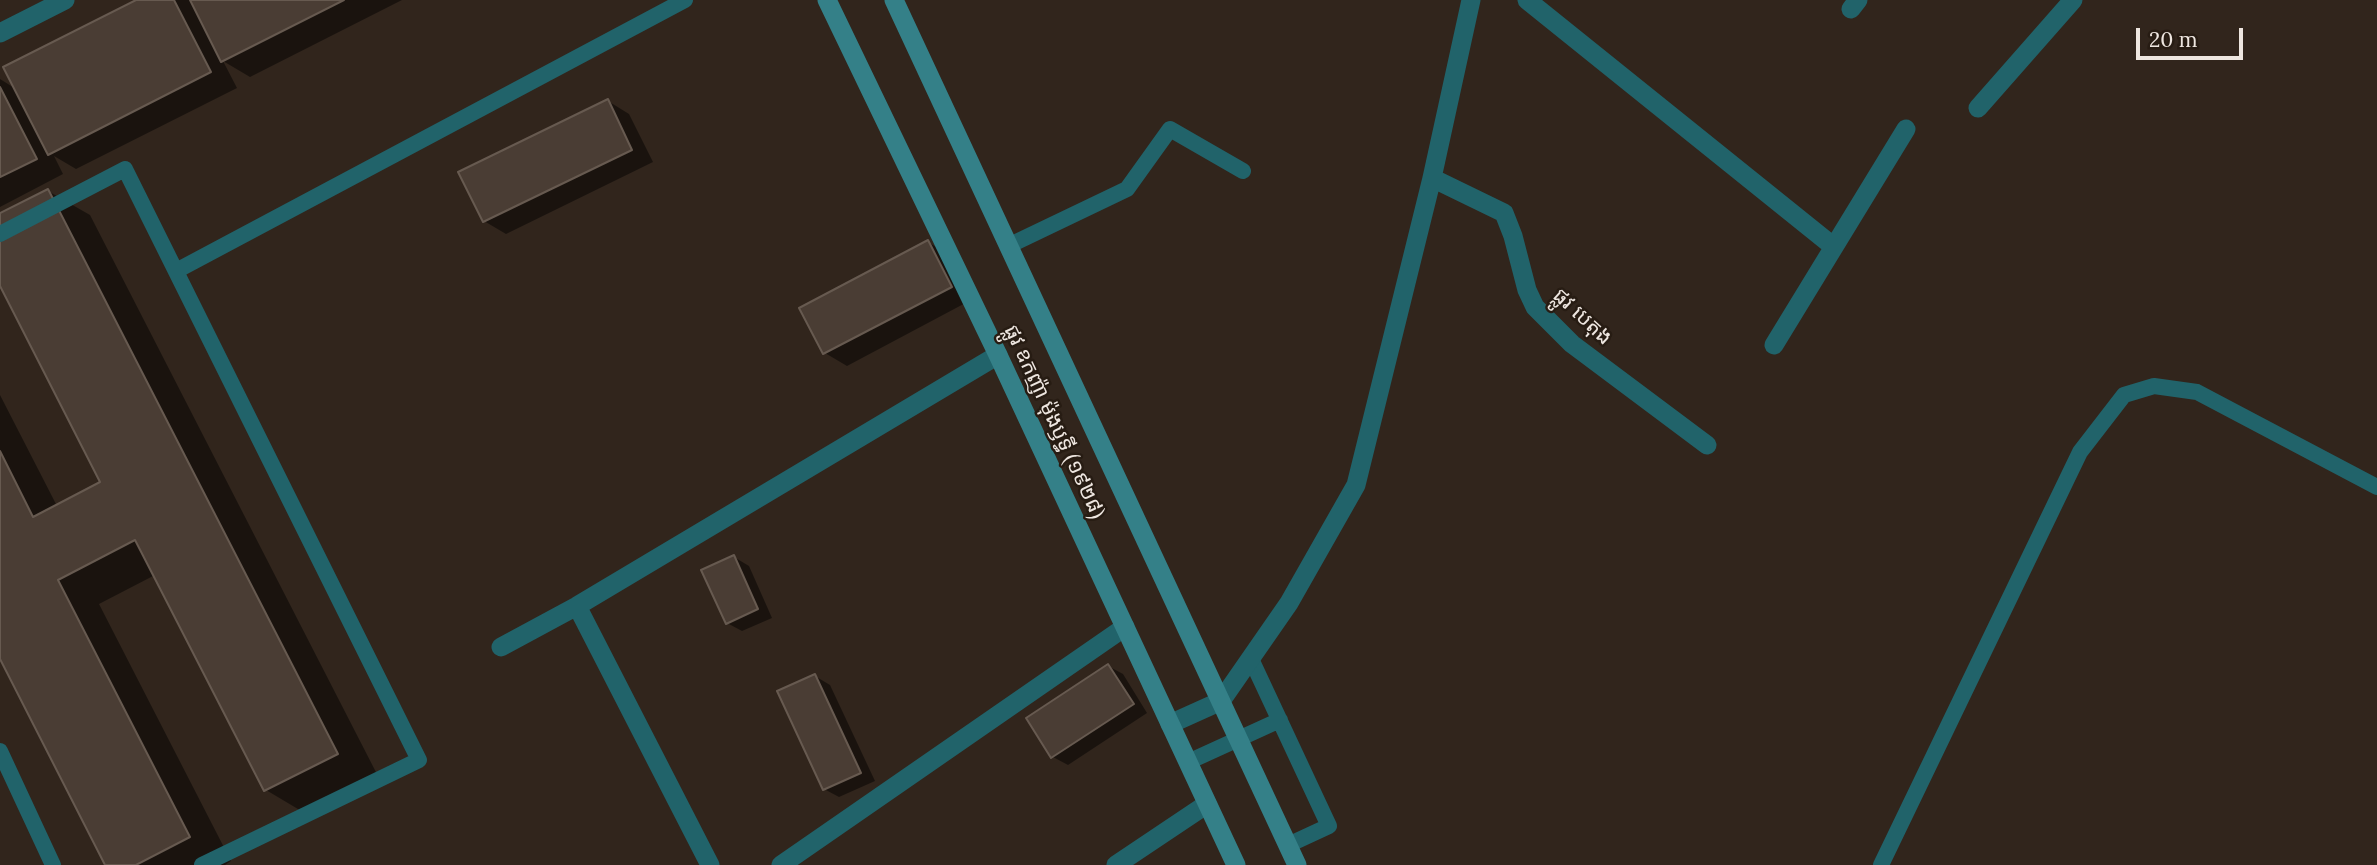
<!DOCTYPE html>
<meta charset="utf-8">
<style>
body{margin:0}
#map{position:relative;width:2377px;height:865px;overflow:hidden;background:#31251c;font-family:Lora,serif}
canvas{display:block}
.scale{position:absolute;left:2136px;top:28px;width:107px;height:32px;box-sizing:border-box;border:4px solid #eee6e0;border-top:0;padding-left:9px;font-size:21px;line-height:24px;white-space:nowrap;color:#eee6e0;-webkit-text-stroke:5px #271c13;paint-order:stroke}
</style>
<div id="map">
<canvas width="2377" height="865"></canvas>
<div class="scale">20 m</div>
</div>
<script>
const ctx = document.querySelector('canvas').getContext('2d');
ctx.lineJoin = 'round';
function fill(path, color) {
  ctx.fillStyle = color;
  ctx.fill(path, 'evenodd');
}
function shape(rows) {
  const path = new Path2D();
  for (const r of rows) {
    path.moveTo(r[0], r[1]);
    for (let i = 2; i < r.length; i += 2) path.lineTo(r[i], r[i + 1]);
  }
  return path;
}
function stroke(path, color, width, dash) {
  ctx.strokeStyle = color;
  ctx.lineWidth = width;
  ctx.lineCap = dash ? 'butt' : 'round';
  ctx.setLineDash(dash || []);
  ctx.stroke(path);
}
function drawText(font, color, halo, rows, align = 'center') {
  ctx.font = font + ' Lora,"Noto Sans Khmer",serif';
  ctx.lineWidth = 5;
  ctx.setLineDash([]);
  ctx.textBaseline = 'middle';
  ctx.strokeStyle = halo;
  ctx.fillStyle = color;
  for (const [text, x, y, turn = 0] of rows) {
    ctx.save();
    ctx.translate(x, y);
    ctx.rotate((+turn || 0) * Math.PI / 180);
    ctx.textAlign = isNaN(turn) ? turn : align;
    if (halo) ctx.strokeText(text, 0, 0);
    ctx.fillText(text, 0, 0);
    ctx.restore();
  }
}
fill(shape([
 [139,0,190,0,193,2,192,0,402,0,250,77,223,61,237,88,76,169,54,156,63,174,0,207,0,79,16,89],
 [608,101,629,114,653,162,506,234,484,221],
 [48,191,90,215,379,778,308,815,266,790,155,575,99,604,231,861,225,865,107,865,0,655,0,395,57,506,103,483,0,282,0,215],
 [928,242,949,255,973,299,847,366,825,353,801,309],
 [734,557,749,566,772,618,742,631,727,623],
 [1108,666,1123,674,1147,713,1068,765,1053,757],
 [815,676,830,685,875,781,839,797,824,789]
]), '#0007');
const building = shape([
 [136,0,174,0,211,72,48,155,3,67,136,0],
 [190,0,344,0,221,62,190,0],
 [0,87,37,159,0,177,0,87],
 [608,99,632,150,483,222,458,172,608,99],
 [48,189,338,754,264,791,135,540,58,580,190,837,136,865,105,865,0,659,0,451,33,517,100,482,0,286,0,213,48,189],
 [928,240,952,287,823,354,799,308,928,240],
 [734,555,758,609,726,624,701,570,734,555],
 [1108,664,1134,704,1051,758,1026,718,1108,664],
 [815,674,861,773,823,790,777,691,815,674]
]);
fill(building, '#4a3d34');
stroke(building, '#675a50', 2);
stroke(shape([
 [0,234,125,169,419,760,202,865],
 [1008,246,1127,189,1170,129,1243,171],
 [176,271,685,0],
 [1251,659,1329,826,1288,845],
 [0,751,53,865],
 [1188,762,1280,720],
 [1881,865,2080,452,2124,395,2154,386,2197,392,2377,487]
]), '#21636a', 16);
stroke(shape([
 [1527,0,1834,247],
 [1851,9,1858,0],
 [0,33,65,0],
 [1978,108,2073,0],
 [1432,178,1504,213,1513,236,1527,290,1535,307,1572,344,1707,445],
 [1774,345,1906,129],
 [577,606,710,865],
 [501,647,577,606,998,355],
 [1170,724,1221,701,1289,603,1356,485,1432,178,1471,0],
 [781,865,1125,627],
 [1116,865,1207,804]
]), '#21636a', 19);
stroke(shape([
 [827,0,998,355,1236,865],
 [894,0,1297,865]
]), '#348088', 19);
drawText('21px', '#eee6e0', '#271c13', [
 ["ផ្លូវ បេតុង",1582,317,43],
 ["ផ្លូវ ឧកញ៉ា ម៉ុងឫទ្ធី (១៩២៨)",1054,422,65]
]);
</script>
